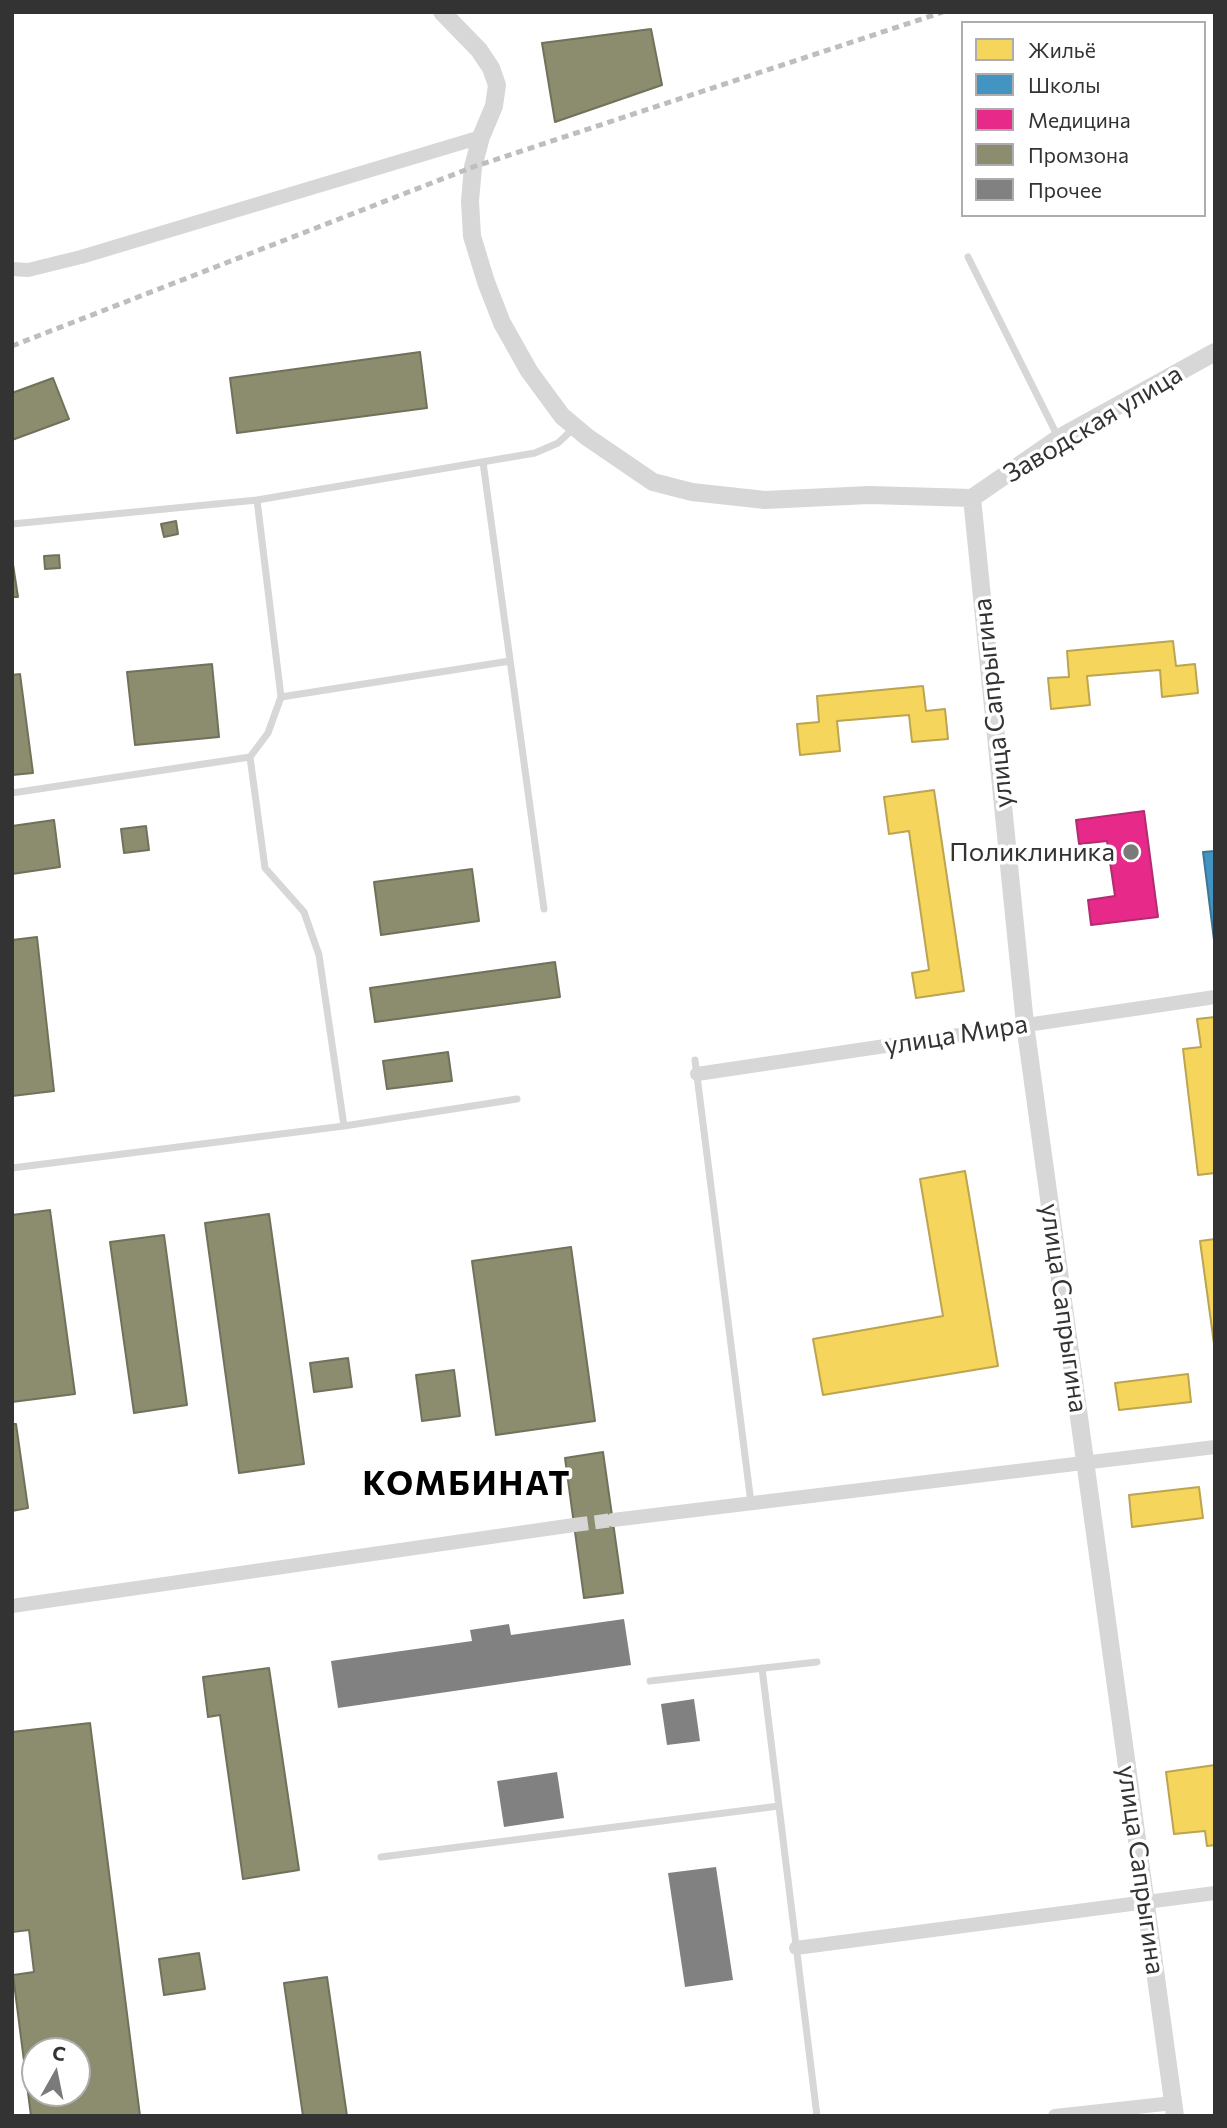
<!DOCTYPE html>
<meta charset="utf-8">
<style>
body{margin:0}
#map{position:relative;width:1227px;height:2128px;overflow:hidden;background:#fff;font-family:Commissioner,sans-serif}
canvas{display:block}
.frame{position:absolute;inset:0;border:14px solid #333;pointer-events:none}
.legend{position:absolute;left:961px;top:21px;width:245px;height:196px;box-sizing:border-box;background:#fff;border:2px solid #adadad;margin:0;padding:9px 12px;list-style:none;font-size:21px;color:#333}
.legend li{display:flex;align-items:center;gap:14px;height:35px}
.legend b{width:35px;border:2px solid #adadad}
.north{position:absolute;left:21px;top:2037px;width:70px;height:70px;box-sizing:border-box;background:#fff;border:2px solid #adadad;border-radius:50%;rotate:9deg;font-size:19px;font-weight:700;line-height:28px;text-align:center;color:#333}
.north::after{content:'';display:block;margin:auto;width:24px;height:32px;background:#7a7a7a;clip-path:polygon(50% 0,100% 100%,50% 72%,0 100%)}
</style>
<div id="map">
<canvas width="1227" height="2128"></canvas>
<div class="frame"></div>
<ul class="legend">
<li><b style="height:19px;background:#f6d55c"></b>Жильё</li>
<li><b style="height:19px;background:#4393c3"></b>Школы</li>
<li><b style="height:19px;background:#e7298a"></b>Медицина</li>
<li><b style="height:19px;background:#8c8c6e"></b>Промзона</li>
<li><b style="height:19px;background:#818181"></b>Прочее</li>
</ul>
<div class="north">С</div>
</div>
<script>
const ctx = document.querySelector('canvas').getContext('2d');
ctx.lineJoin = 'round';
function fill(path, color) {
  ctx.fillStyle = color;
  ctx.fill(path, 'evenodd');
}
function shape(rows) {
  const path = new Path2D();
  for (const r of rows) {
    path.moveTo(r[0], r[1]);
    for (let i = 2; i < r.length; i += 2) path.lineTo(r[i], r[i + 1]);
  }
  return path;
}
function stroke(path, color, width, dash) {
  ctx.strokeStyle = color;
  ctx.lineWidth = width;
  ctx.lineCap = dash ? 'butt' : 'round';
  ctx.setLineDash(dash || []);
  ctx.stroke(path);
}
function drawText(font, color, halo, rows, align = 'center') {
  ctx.font = font + ' Commissioner,sans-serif';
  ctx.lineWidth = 7;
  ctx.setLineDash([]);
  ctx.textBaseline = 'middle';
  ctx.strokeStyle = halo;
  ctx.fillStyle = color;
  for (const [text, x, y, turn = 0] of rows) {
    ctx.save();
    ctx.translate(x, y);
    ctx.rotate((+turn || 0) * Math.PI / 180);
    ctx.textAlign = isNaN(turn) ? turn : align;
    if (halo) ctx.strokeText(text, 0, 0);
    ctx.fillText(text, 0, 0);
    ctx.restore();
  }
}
const homes = shape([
 [1173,641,1176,666,1195,664,1198,693,1162,697,1160,670,1087,676,1090,705,1051,709,1048,678,1069,677,1067,651,1173,641],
 [923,686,926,711,945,709,948,739,912,742,909,715,837,721,840,751,800,755,797,724,819,722,817,696,923,686],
 [934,790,964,991,916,998,912,973,929,970,909,831,889,834,884,797,934,790],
 [1215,1017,1215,1173,1198,1175,1183,1049,1201,1047,1197,1019,1215,1017],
 [965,1171,998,1366,823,1395,813,1339,943,1316,920,1179,965,1171],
 [1215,1239,1215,1351,1200,1241,1215,1239],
 [1188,1374,1191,1402,1119,1410,1115,1383,1188,1374],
 [1199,1487,1203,1518,1132,1527,1129,1495,1199,1487],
 [1215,1765,1215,1845,1207,1846,1205,1831,1174,1834,1166,1772,1215,1765]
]);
fill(homes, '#f6d55c');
stroke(homes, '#bca450', 2);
const schools = shape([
 [1215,851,1215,940,1214,940,1203,852,1215,851]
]);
fill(schools, '#4393c3');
stroke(schools, '#3e7698', 2);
const health = shape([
 [1144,811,1158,917,1091,925,1088,900,1115,896,1107,841,1079,844,1076,820,1144,811]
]);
fill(health, '#e7298a');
stroke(health, '#b12c70', 2);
const industry = shape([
 [651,29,662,85,555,122,542,43,651,29],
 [420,352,427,408,237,433,230,378,420,352],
 [53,378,69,419,12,440,12,393,53,378],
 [176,521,178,534,164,537,161,524,176,521],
 [59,555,60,568,45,569,44,556,59,555],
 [12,558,18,597,12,597,12,558],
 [212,664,219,737,135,745,127,672,212,664],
 [20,674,33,773,12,775,12,675,20,674],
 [54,820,60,867,12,874,12,826,54,820],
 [146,826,149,850,124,853,121,829,146,826],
 [472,869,479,921,381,935,374,882,472,869],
 [37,937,54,1091,12,1096,12,940,37,937],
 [555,962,560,997,375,1022,370,988,555,962],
 [448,1052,452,1081,387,1089,383,1061,448,1052],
 [50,1210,75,1394,12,1402,12,1215,50,1210],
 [269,1214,304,1464,239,1473,205,1223,269,1214],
 [164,1235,187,1405,134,1413,110,1242,164,1235],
 [571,1247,595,1421,496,1435,472,1261,571,1247],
 [348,1358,352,1387,314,1392,310,1363,348,1358],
 [454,1370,460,1416,422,1421,416,1375,454,1370],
 [12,1424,16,1424,28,1508,12,1511,12,1424],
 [603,1452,623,1593,584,1598,565,1458,603,1452],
 [269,1668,299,1870,243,1879,220,1715,208,1717,203,1677,269,1668],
 [90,1723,140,2116,31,2116,13,1975,34,1972,29,1930,12,1932,12,1732,90,1723],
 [35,2051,77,2051,77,2093,35,2093,35,2051],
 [199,1953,205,1989,164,1995,159,1959,199,1953],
 [327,1977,347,2116,303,2116,284,1983,327,1977]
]);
fill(industry, '#8c8c6e');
stroke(industry, '#71715c', 2);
fill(shape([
 [624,1619,631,1665,338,1708,331,1661,472,1641,470,1630,509,1624,511,1635],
 [694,1699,700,1741,667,1745,661,1704],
 [557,1772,564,1818,504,1827,497,1781],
 [716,1867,733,1980,685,1987,668,1873]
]), '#818181');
stroke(shape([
 [574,1525,613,1520]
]), '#d6d6d6', 14, [14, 7]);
stroke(shape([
 [968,257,1058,437],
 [483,462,544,909],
 [257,500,281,697,268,733,250,757,265,868,304,912,319,955,344,1126],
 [12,524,257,500,535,453,558,443,575,427],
 [281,697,510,661],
 [12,793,250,757],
 [695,1060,751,1503],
 [12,1168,344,1126,517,1099],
 [762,1668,817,2116],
 [650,1681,817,1662],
 [381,1857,779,1806]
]), '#d7d7d7', 7);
stroke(shape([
 [12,269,28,270,81,257,481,137],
 [697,1074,1215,997],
 [613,1520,1215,1447],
 [12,1606,574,1525],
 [796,1948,1215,1893],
 [1055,2116,1173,2103]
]), '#d7d7d7', 14);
stroke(shape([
 [442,12,479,50,491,68,497,85,494,106,481,137,473,167,470,201,472,236,486,282,502,323,529,371,562,416,587,437,653,482,692,492,765,500,869,495,972,498],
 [972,498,1025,1024,1175,2116],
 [972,498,1059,438,1215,352]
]), '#d7d7d7', 18);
stroke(shape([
 [12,346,473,167,943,12]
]), '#bebebe', 5, [7, 5]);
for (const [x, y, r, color] of [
 [1131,852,9,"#7a7a7a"]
]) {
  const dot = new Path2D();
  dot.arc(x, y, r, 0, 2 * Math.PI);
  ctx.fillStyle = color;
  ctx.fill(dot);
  stroke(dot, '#fff', 2.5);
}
drawText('26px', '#333', '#fff', [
 ["Заводская улица",1093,424,-31],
 ["улица Сапрыгина",993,703,-96],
 ["улица Мира",956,1035,-9],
 ["улица Сапрыгина",1064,1308,82],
 ["улица Сапрыгина",1141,1870,82]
]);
drawText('26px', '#333', '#fff', [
 ["Поликлиника",1115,852]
], 'right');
ctx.letterSpacing = '2px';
drawText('bold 33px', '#000', '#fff', [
 ["КОМБИНАТ",467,1484]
]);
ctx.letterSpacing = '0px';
</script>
